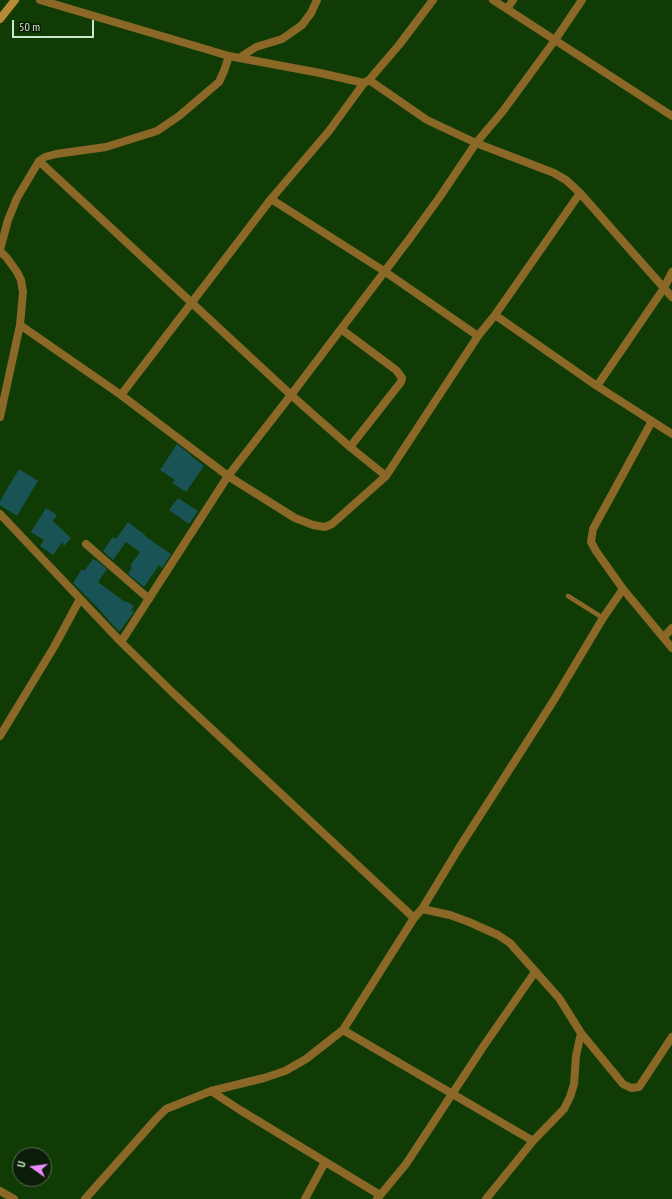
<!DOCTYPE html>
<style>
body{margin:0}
#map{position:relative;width:672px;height:1199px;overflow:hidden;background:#103b05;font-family:"PT Sans Narrow",sans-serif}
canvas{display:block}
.north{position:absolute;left:12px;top:1147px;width:40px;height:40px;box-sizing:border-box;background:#0b1d08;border:1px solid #586d54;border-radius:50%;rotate:284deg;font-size:11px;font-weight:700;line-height:16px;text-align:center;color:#cce4c7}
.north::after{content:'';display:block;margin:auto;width:14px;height:18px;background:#e98dfe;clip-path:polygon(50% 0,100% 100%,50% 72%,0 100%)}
.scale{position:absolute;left:12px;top:20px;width:82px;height:18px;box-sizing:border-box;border:2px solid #cce4c7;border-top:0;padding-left:5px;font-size:12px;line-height:14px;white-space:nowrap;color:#cce4c7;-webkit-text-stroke:3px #0b1d08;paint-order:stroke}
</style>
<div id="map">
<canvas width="672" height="1199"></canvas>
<div class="north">U</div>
<div class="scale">50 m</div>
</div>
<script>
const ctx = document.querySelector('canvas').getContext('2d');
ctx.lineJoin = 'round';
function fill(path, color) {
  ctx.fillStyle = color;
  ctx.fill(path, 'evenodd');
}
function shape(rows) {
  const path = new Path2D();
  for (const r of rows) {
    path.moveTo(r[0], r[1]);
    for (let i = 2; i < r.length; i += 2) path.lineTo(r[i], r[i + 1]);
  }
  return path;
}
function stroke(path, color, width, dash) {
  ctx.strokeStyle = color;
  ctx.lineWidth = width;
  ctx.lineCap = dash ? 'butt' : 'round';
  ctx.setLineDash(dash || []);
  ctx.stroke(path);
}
fill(shape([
 [177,444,191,455,191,456,204,466,186,492,172,483,175,480,160,470],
 [19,469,38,481,17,516,0,505,0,501],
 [178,498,198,511,189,524,169,510],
 [46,508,57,515,53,521,71,538,64,546,62,542,53,555,40,546,44,540,31,532],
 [128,522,145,535,145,536,171,554,162,568,159,565,144,587,128,574,132,567,130,566,140,552,126,542,113,560,103,551,113,537,116,539],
 [93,559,96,561,96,560,107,569,98,582,125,602,126,601,134,606,131,610,134,612,119,632,96,606,73,583,82,569,84,571]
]), '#195356');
stroke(shape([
 [568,596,603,618]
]), '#8b6827', 4.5);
stroke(shape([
 [40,0,229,56,320,73,364,83],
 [493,0,672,116],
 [507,9,513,0],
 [239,58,256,47,282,39,288,35,302,25,311,13,317,0],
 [369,80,427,120,476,143,554,173,566,180,580,193,672,297],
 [39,161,291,395,350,447,386,476],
 [271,199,384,271,478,336],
 [0,250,8,220,17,198,39,161,45,157,56,154,106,147,157,131,179,116,219,82,224,71,229,56],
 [0,251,7,258,17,272,21,280,23,292,20,325,0,417],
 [495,315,597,386,672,434],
 [20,325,121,395,228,476,295,518,313,525,325,527,332,524,386,476,478,336,495,315,580,193],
 [341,329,396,370,402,378,401,382,350,447],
 [597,386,664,288,672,272],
 [121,395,271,199,329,131,364,83,369,80,399,45,433,0],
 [652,421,593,529,591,542,596,551,623,589,672,648],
 [0,514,121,642,172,692,414,918],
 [86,544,149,599],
 [664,637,672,628],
 [121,642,228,476,291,395,410,238,439,198,476,143,503,111,555,40,582,0],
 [0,736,54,647,80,599],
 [422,909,450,915,469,922,498,935,510,943,559,998,581,1033,576,1056,574,1084,570,1097,564,1109,533,1141,486,1199],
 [343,1030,533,1141],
 [581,1033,623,1084,631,1088,639,1087,672,1037],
 [211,1091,240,1110,380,1195],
 [0,1191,14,1199],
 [85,1199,156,1119,166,1109,211,1091,264,1078,285,1071,306,1059,343,1030,414,918,422,909,459,848,554,700,603,618,623,589],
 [305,1199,325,1162],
 [377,1199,406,1164,485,1044,535,972]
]), '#8b6827', 8);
stroke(shape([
 [0,19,15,0]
]), '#b68a37', 8);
</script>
